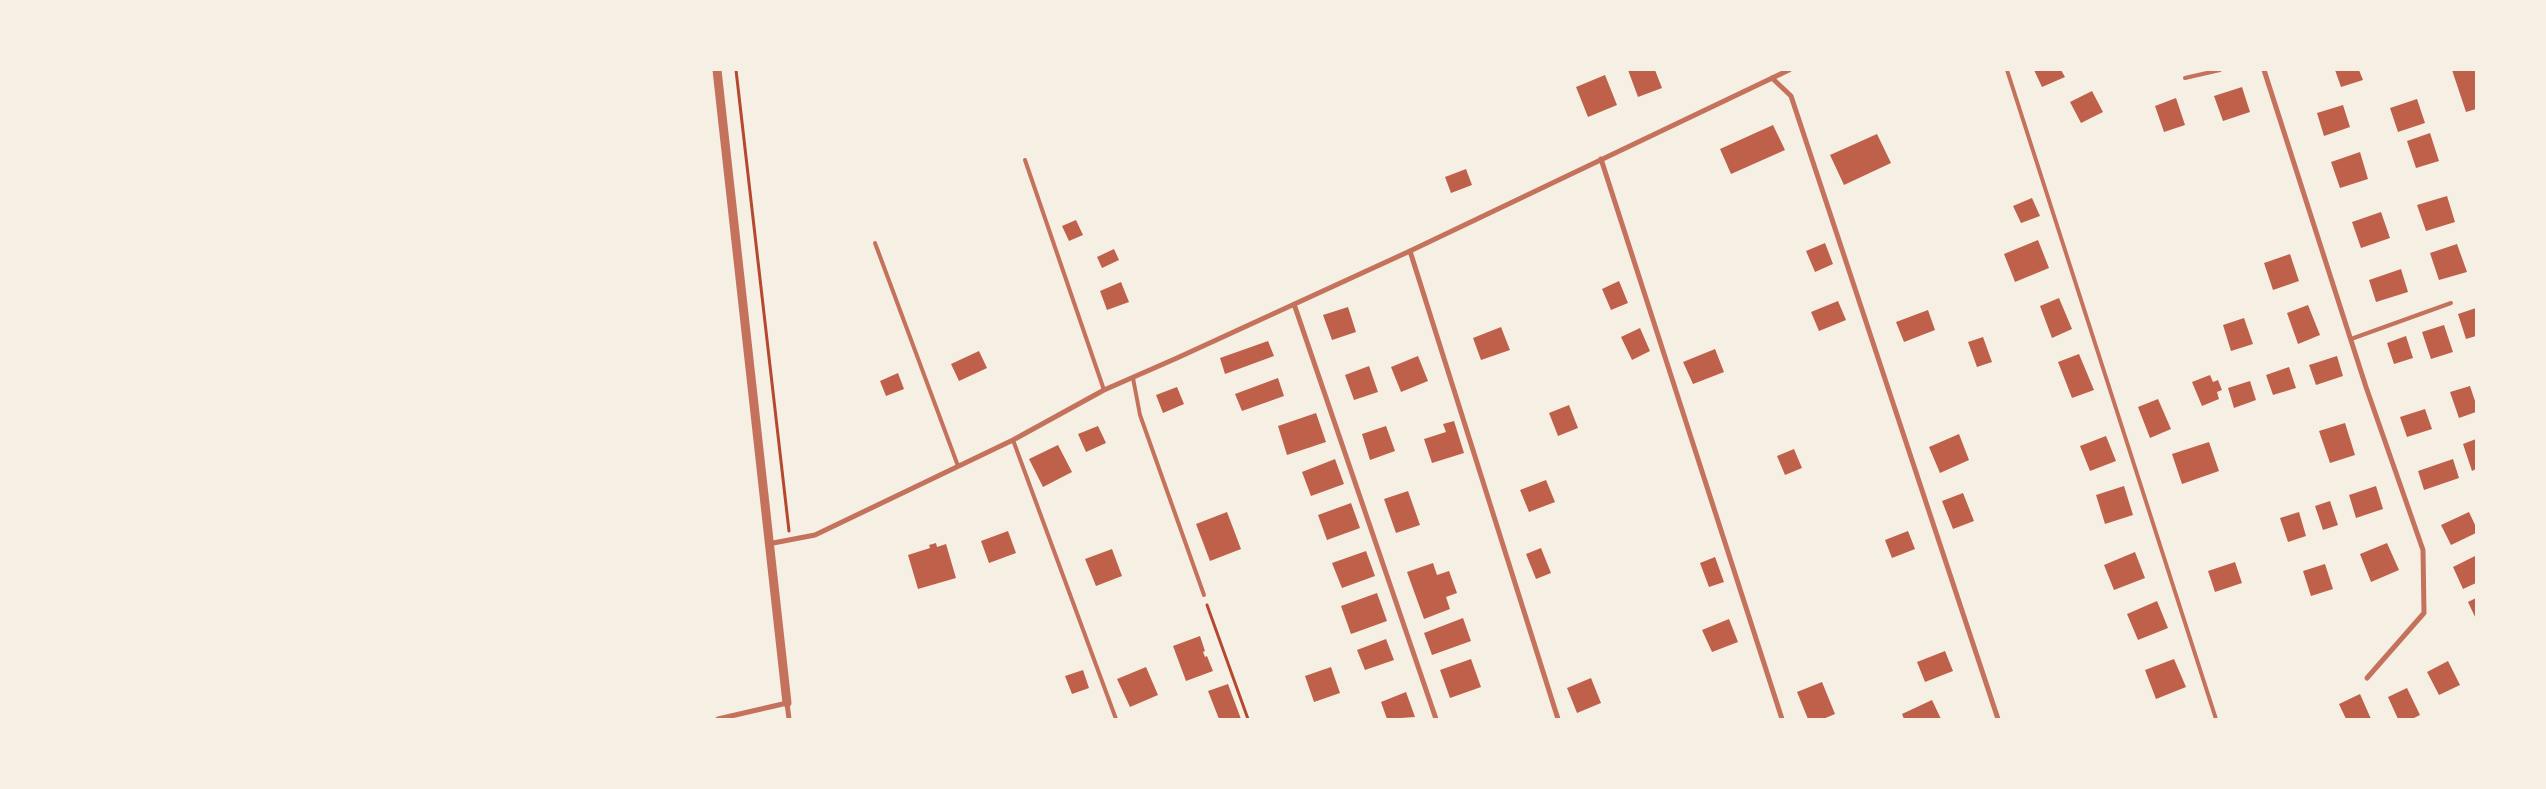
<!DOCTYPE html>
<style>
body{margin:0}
#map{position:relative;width:2546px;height:789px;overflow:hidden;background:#f6efe4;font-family:"DM Sans",sans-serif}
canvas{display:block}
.frame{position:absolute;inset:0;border:71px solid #f6efe4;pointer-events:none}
</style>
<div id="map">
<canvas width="2546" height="789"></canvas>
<div class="frame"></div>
</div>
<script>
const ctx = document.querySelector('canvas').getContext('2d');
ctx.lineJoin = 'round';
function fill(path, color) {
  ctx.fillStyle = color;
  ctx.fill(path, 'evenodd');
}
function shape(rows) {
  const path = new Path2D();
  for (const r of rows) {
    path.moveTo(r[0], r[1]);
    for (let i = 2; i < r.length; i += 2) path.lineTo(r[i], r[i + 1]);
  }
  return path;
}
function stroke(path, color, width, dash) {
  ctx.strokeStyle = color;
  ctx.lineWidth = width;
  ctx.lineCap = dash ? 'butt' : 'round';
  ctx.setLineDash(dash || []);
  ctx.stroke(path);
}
fill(shape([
 [1628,70,1655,70,1662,88,1638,97],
 [2034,70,2061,70,2065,77,2042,87],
 [2335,70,2359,70,2363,80,2341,87],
 [2452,70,2476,70,2476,109,2466,112],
 [1605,75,1617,105,1588,117,1576,87],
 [2242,87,2250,112,2223,121,2214,96],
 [2092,91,2103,112,2081,123,2070,102],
 [2176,98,2185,125,2164,132,2155,106],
 [2417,99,2425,123,2398,132,2390,108],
 [2343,105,2350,127,2324,136,2317,113],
 [1773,125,1785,150,1731,174,1720,149],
 [2430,133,2439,161,2416,168,2407,141],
 [1877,134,1891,163,1844,185,1830,155],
 [2360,152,2368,179,2340,188,2331,162],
 [1466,169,1472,185,1451,193,1445,177],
 [2447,196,2455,222,2426,231,2417,205],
 [2032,198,2040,216,2021,223,2013,206],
 [2381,212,2390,238,2361,248,2352,222],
 [1076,220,1083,235,1069,241,1062,226],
 [2038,240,2049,268,2015,282,2004,254],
 [1825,243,1833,264,1815,272,1806,251],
 [2457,244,2467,272,2439,280,2430,253],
 [1114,249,1119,260,1102,268,1097,257],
 [2290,254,2299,281,2273,290,2264,263],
 [2401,269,2408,292,2376,302,2369,280],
 [1619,281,1628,303,1611,310,1602,289],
 [1121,282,1129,302,1107,310,1100,291],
 [2059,298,2072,329,2052,338,2040,306],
 [1838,301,1846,320,1819,331,1811,312],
 [2308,305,2320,335,2298,344,2287,313],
 [1348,307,1356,332,1332,340,1323,315],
 [2476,308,2476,336,2466,339,2458,314],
 [1928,310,1935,330,1904,342,1896,322],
 [2244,318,2253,344,2231,351,2223,325],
 [2444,325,2453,352,2431,359,2422,332],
 [1501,327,1510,350,1481,360,1473,338],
 [1640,328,1650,351,1632,360,1621,337],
 [2406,336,2413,358,2394,364,2387,343],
 [1983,337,1992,362,1977,367,1968,342],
 [1268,341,1274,356,1225,374,1220,358],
 [1715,349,1724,372,1693,384,1683,362],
 [979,351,987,368,959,381,951,364],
 [2079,354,2094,390,2072,398,2058,362],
 [1418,356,1428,381,1401,392,1391,367],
 [2337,356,2343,376,2316,385,2309,365],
 [1369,366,1378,392,1354,400,1345,375],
 [2289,367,2296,388,2273,395,2266,375],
 [898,373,904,389,886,396,880,381],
 [2210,375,2213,382,2218,380,2222,390,2217,392,2219,399,2202,406,2192,382],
 [1278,378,1284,396,1242,411,1235,394],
 [2250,381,2256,400,2234,408,2228,388],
 [2470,386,2476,404,2476,412,2459,418,2450,392],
 [1177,387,1184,404,1163,413,1156,395],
 [2158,399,2171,429,2150,438,2138,407],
 [1569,405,1578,428,1558,436,1549,413],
 [2425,409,2432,429,2407,437,2400,417],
 [1316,413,1326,442,1287,455,1278,426],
 [1454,421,1464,453,1432,463,1424,439,1446,432,1443,424],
 [2345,423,2355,455,2330,463,2319,431],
 [1098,426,1106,443,1086,452,1078,434],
 [1386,426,1395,451,1370,460,1362,434],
 [1959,434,1969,460,1940,473,1929,447],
 [2106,436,2116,461,2090,471,2080,446],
 [2476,439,2476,469,2472,471,2463,444],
 [2209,442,2219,471,2182,484,2172,454],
 [1058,445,1072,472,1043,487,1029,459],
 [1794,449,1802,468,1785,475,1777,456],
 [1335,459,1344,484,1311,496,1302,472],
 [2453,459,2459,478,2424,490,2418,471],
 [1546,480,1555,502,1529,512,1520,490],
 [2124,486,2133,515,2105,524,2096,495],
 [2376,486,2383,509,2356,518,2349,495],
 [1408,491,1420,525,1396,533,1384,499],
 [1963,493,1974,521,1953,529,1942,501],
 [2330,501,2338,525,2323,530,2315,506],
 [1351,503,1360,528,1327,540,1318,515],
 [1227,512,1241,549,1210,561,1196,524],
 [2299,512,2306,536,2288,542,2280,518],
 [2469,512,2476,527,2476,533,2451,545,2441,525],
 [1008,531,1016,553,989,563,981,541],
 [1908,531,1915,549,1892,558,1885,540],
 [936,543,937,547,946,544,956,578,918,589,908,555,930,548,929,545],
 [2387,543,2399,570,2371,582,2360,554],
 [1541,548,1551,573,1536,579,1526,554],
 [1112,549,1122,576,1096,586,1085,559],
 [1366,551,1375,576,1342,588,1332,563],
 [2135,552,2145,578,2114,590,2104,565],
 [2475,556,2476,583,2463,589,2453,567],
 [1715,557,1724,582,1709,587,1700,563],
 [2235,562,2242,583,2215,592,2208,571],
 [1433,563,1437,575,1449,571,1457,593,1446,597,1450,609,1424,619,1407,572],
 [2325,564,2333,589,2311,596,2303,571],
 [1377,593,1387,621,1351,634,1341,606],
 [2476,598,2476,619,2468,602],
 [2157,601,2168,628,2138,640,2127,614],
 [1463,618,1471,641,1432,655,1424,633],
 [1729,619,1738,642,1712,652,1702,630],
 [1200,636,1205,651,1203,652,1205,657,1207,656,1213,671,1186,681,1173,646],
 [1386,639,1394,660,1365,670,1357,650],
 [1945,651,1953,671,1925,682,1917,662],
 [1471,659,1481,687,1450,698,1440,670],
 [2174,659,2186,687,2156,699,2145,670],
 [2448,661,2460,685,2439,695,2427,672],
 [1146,667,1158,695,1130,707,1117,679],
 [1331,667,1340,693,1314,702,1305,676],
 [1083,670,1089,688,1072,694,1065,676],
 [1591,678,1601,703,1577,713,1567,688],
 [1822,682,1835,714,1823,719,1808,719,1797,692],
 [1228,684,1241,719,1219,719,1208,691],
 [2407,688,2420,715,2412,719,2398,719,2388,697],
 [1406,692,1415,717,1387,719,1381,702],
 [2360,694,2371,719,2346,719,2339,704],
 [1932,700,1941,719,1904,719,1902,714]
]), '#bf614a');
stroke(shape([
 [736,70,789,531],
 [1207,605,1248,719]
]), '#b5482f', 3);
stroke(shape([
 [2007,70,2216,719],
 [2185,78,2220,70],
 [1025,160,1104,390],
 [875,243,958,466],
 [2351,339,2451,303],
 [1133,378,1140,415,1204,595],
 [1013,440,1116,719]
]), '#c5725c', 4);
stroke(shape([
 [2264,70,2366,387,2423,550,2424,613,2367,678],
 [1772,78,1791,96,1998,719],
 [1601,159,1782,719],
 [1410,251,1558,719],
 [1294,304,1436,719],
 [768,544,815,535,1013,440,1104,390,1177,358,1410,251,1789,70],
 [718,719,787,703,789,719]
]), '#c5725c', 5);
stroke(shape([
 [717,70,787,703]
]), '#c5725c', 9);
</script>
